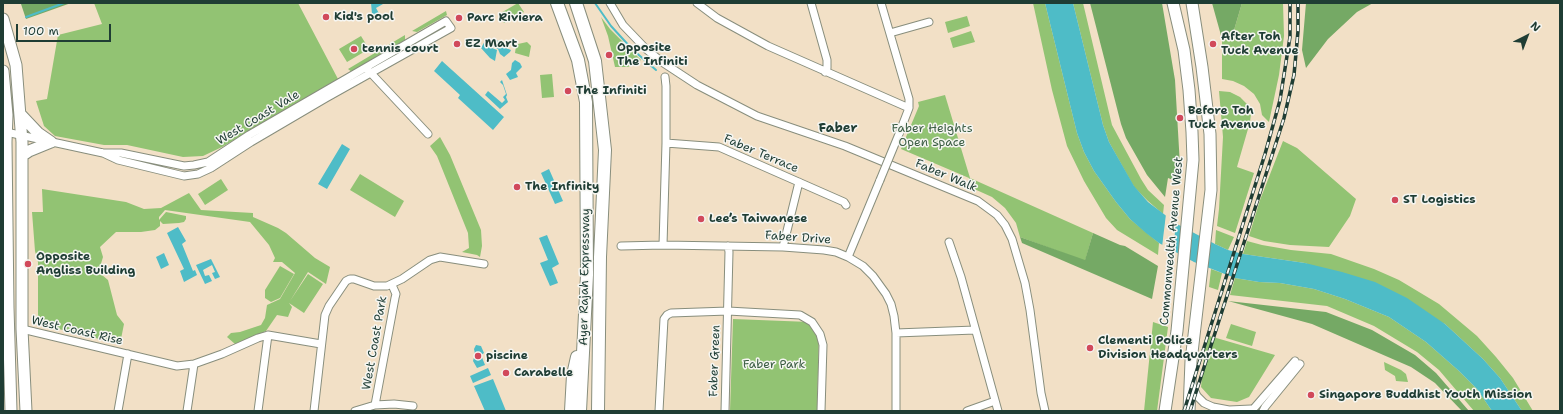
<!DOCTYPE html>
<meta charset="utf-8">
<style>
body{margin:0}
#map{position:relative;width:1563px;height:414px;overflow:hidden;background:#f2e0c6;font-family:"Shantell Sans",sans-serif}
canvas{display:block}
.frame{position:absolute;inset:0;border:4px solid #1f3d34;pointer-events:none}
.north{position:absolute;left:1507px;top:16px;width:40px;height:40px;-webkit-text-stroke:3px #f6f6f2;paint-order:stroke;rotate:42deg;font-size:11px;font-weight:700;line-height:16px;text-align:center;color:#1f3d34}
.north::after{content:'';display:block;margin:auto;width:14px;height:18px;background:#1f3d34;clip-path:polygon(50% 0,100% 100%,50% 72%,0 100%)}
.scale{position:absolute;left:16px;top:24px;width:95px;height:18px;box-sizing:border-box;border:2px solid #1f3d34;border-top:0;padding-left:5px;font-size:12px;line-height:14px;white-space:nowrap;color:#1f3d34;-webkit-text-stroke:3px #f6f6f2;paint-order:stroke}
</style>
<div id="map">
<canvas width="1563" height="414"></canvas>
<div class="frame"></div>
<div class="north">N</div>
<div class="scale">100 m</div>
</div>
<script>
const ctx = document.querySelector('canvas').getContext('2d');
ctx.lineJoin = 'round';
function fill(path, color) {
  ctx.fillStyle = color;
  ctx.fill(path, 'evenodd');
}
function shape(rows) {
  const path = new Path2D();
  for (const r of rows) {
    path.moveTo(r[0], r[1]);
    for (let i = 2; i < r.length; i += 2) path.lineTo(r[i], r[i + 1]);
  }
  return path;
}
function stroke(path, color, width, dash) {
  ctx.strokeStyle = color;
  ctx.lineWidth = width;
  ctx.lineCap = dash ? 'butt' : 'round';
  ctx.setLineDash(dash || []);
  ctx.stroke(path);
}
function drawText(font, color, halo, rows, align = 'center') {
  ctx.font = font + ' "Shantell Sans",sans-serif';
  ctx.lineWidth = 3;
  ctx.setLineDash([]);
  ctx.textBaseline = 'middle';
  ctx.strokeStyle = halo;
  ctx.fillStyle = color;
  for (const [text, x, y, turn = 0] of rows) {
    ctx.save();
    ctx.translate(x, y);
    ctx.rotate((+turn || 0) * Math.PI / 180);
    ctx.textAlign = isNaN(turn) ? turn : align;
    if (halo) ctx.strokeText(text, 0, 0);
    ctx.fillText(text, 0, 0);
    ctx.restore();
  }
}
fill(shape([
 [94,3,298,3,338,79,222,147,203,156,183,157,127,145,104,145,55,136,44,126,36,101,47,99,58,35,102,24],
 [518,3,524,12,504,23,499,14],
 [1033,3,1045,3,1077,133,1084,152,1094,171,1116,202,1130,219,1159,243,1158,255,1117,230,1106,218,1084,181,1067,146,1052,90],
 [1073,3,1083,3,1112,125,1141,179,1148,190,1164,205,1163,214,1148,201,1134,187,1109,142,1103,125],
 [1242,3,1283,3,1284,36,1279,75,1269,122,1262,115,1260,104,1254,94,1244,86,1233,81,1222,79,1222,39,1232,37],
 [446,11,447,15,417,32,412,31],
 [967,16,970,26,948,33,945,22],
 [601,17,610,29,641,60,628,67,615,67,608,36],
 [971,31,975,42,953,48,950,38],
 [405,35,405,40,352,72,348,69],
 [361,36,369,49,347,62,339,49],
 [527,42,531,46,529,57,515,53,516,46,518,44],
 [552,74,554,97,542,98,540,75],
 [1219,91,1230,92,1240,97,1249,106,1251,114,1250,122,1237,167,1254,173,1235,233,1217,226,1219,209,1223,137],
 [945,95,970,178,1093,233,1085,261,1020,237,1016,223,1005,208,992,197,972,188,969,178,901,149,919,106,918,102],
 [440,137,450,155,481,230,482,246,480,257,477,255,462,252,469,248,468,233,437,156,430,146],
 [1283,141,1297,148,1356,199,1350,216,1329,247,1290,245,1264,241,1249,236,1260,200],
 [360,174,404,201,395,217,350,190],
 [221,179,228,190,205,205,198,194],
 [42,189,126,202,144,209,161,208,189,193,201,210,253,213,253,217,278,228,286,233,315,258,330,267,326,284,308,272,290,301,308,274,323,284,304,313,289,303,292,307,288,317,277,315,266,331,235,344,227,337,231,333,240,332,261,325,265,318,267,305,280,299,295,273,282,262,273,262,275,258,269,245,250,222,165,210,159,217,159,220,166,212,186,216,186,219,184,222,179,223,163,224,160,221,160,226,155,230,141,232,116,232,100,247,103,257,100,267,102,275,108,280,117,315,124,324,120,344,38,324,38,262,35,251,32,212,43,212],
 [1216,230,1234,237,1228,250,1215,244],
 [1247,241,1262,245,1291,250,1331,254,1374,269,1399,280,1439,304,1477,336,1496,357,1513,378,1533,411,1522,411,1500,378,1483,359,1445,324,1305,263,1243,254],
 [280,266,294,274,280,298,271,302,265,298,265,290],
 [1211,269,1222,273,1218,290,1209,287],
 [1235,278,1259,282,1280,283,1314,289,1345,299,1389,317,1426,342,1459,371,1477,389,1492,411,1474,411,1439,370,1417,352,1374,326,1327,306,1230,295],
 [733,319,810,322,819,334,817,411,730,411],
 [1153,322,1168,327,1157,411,1144,411],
 [1231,324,1256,332,1252,346,1226,338],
 [1206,335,1275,355,1249,397,1237,402,1211,398,1201,387],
 [1384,362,1401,370,1406,374,1408,382,1396,381,1395,376,1385,370]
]), '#92c373');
fill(shape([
 [25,3,71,3,26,19,21,4],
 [1090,3,1162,3,1175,80,1181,183,1168,178,1165,197,1147,175,1126,138,1121,124],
 [1212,3,1242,3,1232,37,1222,39],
 [1306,3,1373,3,1357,12,1328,39,1306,68,1302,50],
 [1093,233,1120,245,1125,246,1158,266,1152,299,1022,243,1020,237,1085,260],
 [1228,301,1326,312,1372,330,1415,355,1436,373,1469,411,1462,411,1435,383,1411,367,1312,324]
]), '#75a965');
fill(shape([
 [371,3,383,4,376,8,381,17,376,20,372,14],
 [1045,3,1073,3,1103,125,1109,142,1134,186,1148,202,1177,224,1215,244,1228,250,1243,254,1305,263,1342,272,1375,282,1407,298,1445,324,1483,359,1500,378,1522,411,1492,411,1477,389,1459,371,1426,342,1389,317,1345,299,1314,289,1280,283,1259,282,1235,278,1194,262,1159,243,1146,233,1130,219,1116,202,1094,171,1084,152,1077,133],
 [496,40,498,41,502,40,506,48,511,50,510,52,504,57,500,54,498,49,492,46],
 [485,41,492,48,497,50,495,61,490,58,481,48],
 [515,60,520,63,522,67,516,73,518,77,510,80,506,74,511,70,512,63],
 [442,61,504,117,493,130,458,98,460,95,434,71],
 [502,80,507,95,506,97,508,102,500,109,485,95,488,91,502,103,505,100,503,97,506,94,503,85,500,82],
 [342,144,350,149,327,189,318,184],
 [549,169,563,201,555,204,541,173],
 [178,227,186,241,182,244,193,271,195,270,197,275,184,282,180,271,184,269,167,233],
 [547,235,559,264,552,268,558,283,550,286,540,263,548,260,539,238],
 [164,253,169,265,161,269,156,257],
 [211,259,220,277,215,279,212,273,215,272,212,265,203,270,205,276,209,275,212,281,205,284,196,265],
 [476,345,481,346,484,353,481,355,485,365,477,368,473,361,475,354,474,349],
 [488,368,491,375,473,383,470,376],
 [493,379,506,411,485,411,474,386]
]), '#4ebcc7');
fill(shape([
 [1166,214,1176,221,1173,253,1162,247]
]), '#f2e0c6');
stroke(shape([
 [595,3,611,26,632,49,656,70],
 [26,17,64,3]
]), '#4ebcc7', 2);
const street = shape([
 [610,3,623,25,646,49,662,62,697,85,757,116,845,146,978,201,997,215,1005,225,1012,239,1025,283,1030,310,1041,393,1045,411],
 [697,3,717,18,768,46,909,108],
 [811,3,827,60,827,68,825,72],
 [881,3,909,99,909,108,899,134],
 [890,33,929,22],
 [368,70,428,134],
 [6,132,103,153,121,153,184,166,194,165,208,162,249,135,446,21,451,28,326,98,251,142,211,168,198,174,184,176,118,160,103,153],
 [666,143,719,147,844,202,846,205],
 [949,242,961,277,998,411],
 [663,245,666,143,666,86,665,77],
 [621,246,663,245,783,247,824,250,836,252,848,257,863,266,873,276,886,294,891,304,894,316,896,333,896,411],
 [783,247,799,182],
 [848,257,880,180],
 [22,329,177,366,194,364,222,354,258,338,268,335,321,344],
 [896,333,975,330],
 [1191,383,1197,396,1204,403,1213,407,1229,410,1251,409],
 [375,405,395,298,396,294,392,285],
 [1255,407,1295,361],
 [118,411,128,354],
 [187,411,194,364],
 [258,411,268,335],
 [314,411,325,315,329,306,346,281,350,279,354,279,374,286,387,286,402,279,430,260,440,257,484,264],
 [355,411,375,405,394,404,413,406],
 [659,411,664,319,667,315,671,313,728,311,800,315,812,322,820,334,823,345,821,411],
 [725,411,729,252,728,246],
 [967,411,995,401],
 [1263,411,1265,407,1300,364]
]);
const primary = shape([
 [3,19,16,65,22,142,22,329,26,411],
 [3,71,7,115,6,142,8,307,11,411],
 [21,115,38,133,51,142],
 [23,155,29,151,51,142],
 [1165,411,1177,331,1193,160,1192,132,1189,90,1184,50,1173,3],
 [1189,411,1191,361,1211,190,1210,134,1202,67,1192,3]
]);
const highway = shape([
 [557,3,578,60,586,102,587,275,580,411],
 [576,3,595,61,605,150,600,257,598,411],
 [571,411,573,375,577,357]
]);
stroke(street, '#888e7d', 9);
stroke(primary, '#888e7d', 13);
stroke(highway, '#888e7d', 14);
stroke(street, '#fff', 7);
stroke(primary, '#fff', 11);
stroke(highway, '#fff', 12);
const rail = shape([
 [1184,411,1265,154,1280,100,1290,37,1290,3],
 [1190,411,1284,118,1294,75,1298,31,1298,3]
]);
stroke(rail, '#1f3d34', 3.5);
stroke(rail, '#f6f6f2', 2, [6]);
const streetBridge = shape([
 [880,180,899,134]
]);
stroke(streetBridge, '#888e7d', 9, []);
stroke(streetBridge, '#fff', 7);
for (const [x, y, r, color] of [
 [326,17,4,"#d1495b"],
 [459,18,4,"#d1495b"],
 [457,44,4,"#d1495b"],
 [1213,44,4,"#d1495b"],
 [354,49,4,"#d1495b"],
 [609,55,4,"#d1495b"],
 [568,91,4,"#d1495b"],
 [1180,118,4,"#d1495b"],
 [517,187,4,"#d1495b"],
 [1395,200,4,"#d1495b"],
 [701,219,4,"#d1495b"],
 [28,264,4,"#d1495b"],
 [1090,348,4,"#d1495b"],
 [478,356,4,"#d1495b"],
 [506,373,4,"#d1495b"],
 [1311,395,4,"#d1495b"]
]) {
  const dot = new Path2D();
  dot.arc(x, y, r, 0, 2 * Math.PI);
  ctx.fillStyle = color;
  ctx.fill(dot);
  stroke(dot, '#f6f6f2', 1.5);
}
drawText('bold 12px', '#1f3d34', '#f6f6f2', [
 ["Kid's pool",334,17],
 ["Parc Riviera",467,18],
 ["After Toh",1221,37],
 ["Tuck Avenue",1221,51],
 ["EZ Mart",465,44],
 ["Opposite",617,48],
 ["The Infiniti",617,62],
 ["tennis court",362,49],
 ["The Infiniti",576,91],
 ["Before Toh",1188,111],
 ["Tuck Avenue",1188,125],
 ["The Infinity",525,187],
 ["ST Logistics",1403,200],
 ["Lee’s Taiwanese",709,219],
 ["Opposite",36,257],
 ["Angliss Building",36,271],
 ["Clementi Police",1098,341],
 ["Division Headquarters",1098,355],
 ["piscine",486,356],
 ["Carabelle",514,373],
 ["Singapore Buddhist Youth Mission",1319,395]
], 'left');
drawText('12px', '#1f3d34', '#f6f6f2', [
 ["West Coast Vale",258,118,-31],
 ["Faber Terrace",761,154,23],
 ["Faber Walk",946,176,23],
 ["Faber Drive",798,238,4],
 ["Commonwealth Avenue West",1172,241,-85],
 ["Ayer Rajah Expressway",585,277,-89],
 ["West Coast Rise",77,331,13],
 ["West Coast Park",375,343,-80],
 ["Faber Green",715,361,-88]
]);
drawText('12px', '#3c5e44', '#f6f6f2', [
 ["Faber Heights",932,129],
 ["Open Space",932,143],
 ["Faber Park",774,365]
]);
drawText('bold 13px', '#1f3d34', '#f6f6f2', [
 ["Faber",838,129]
]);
</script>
